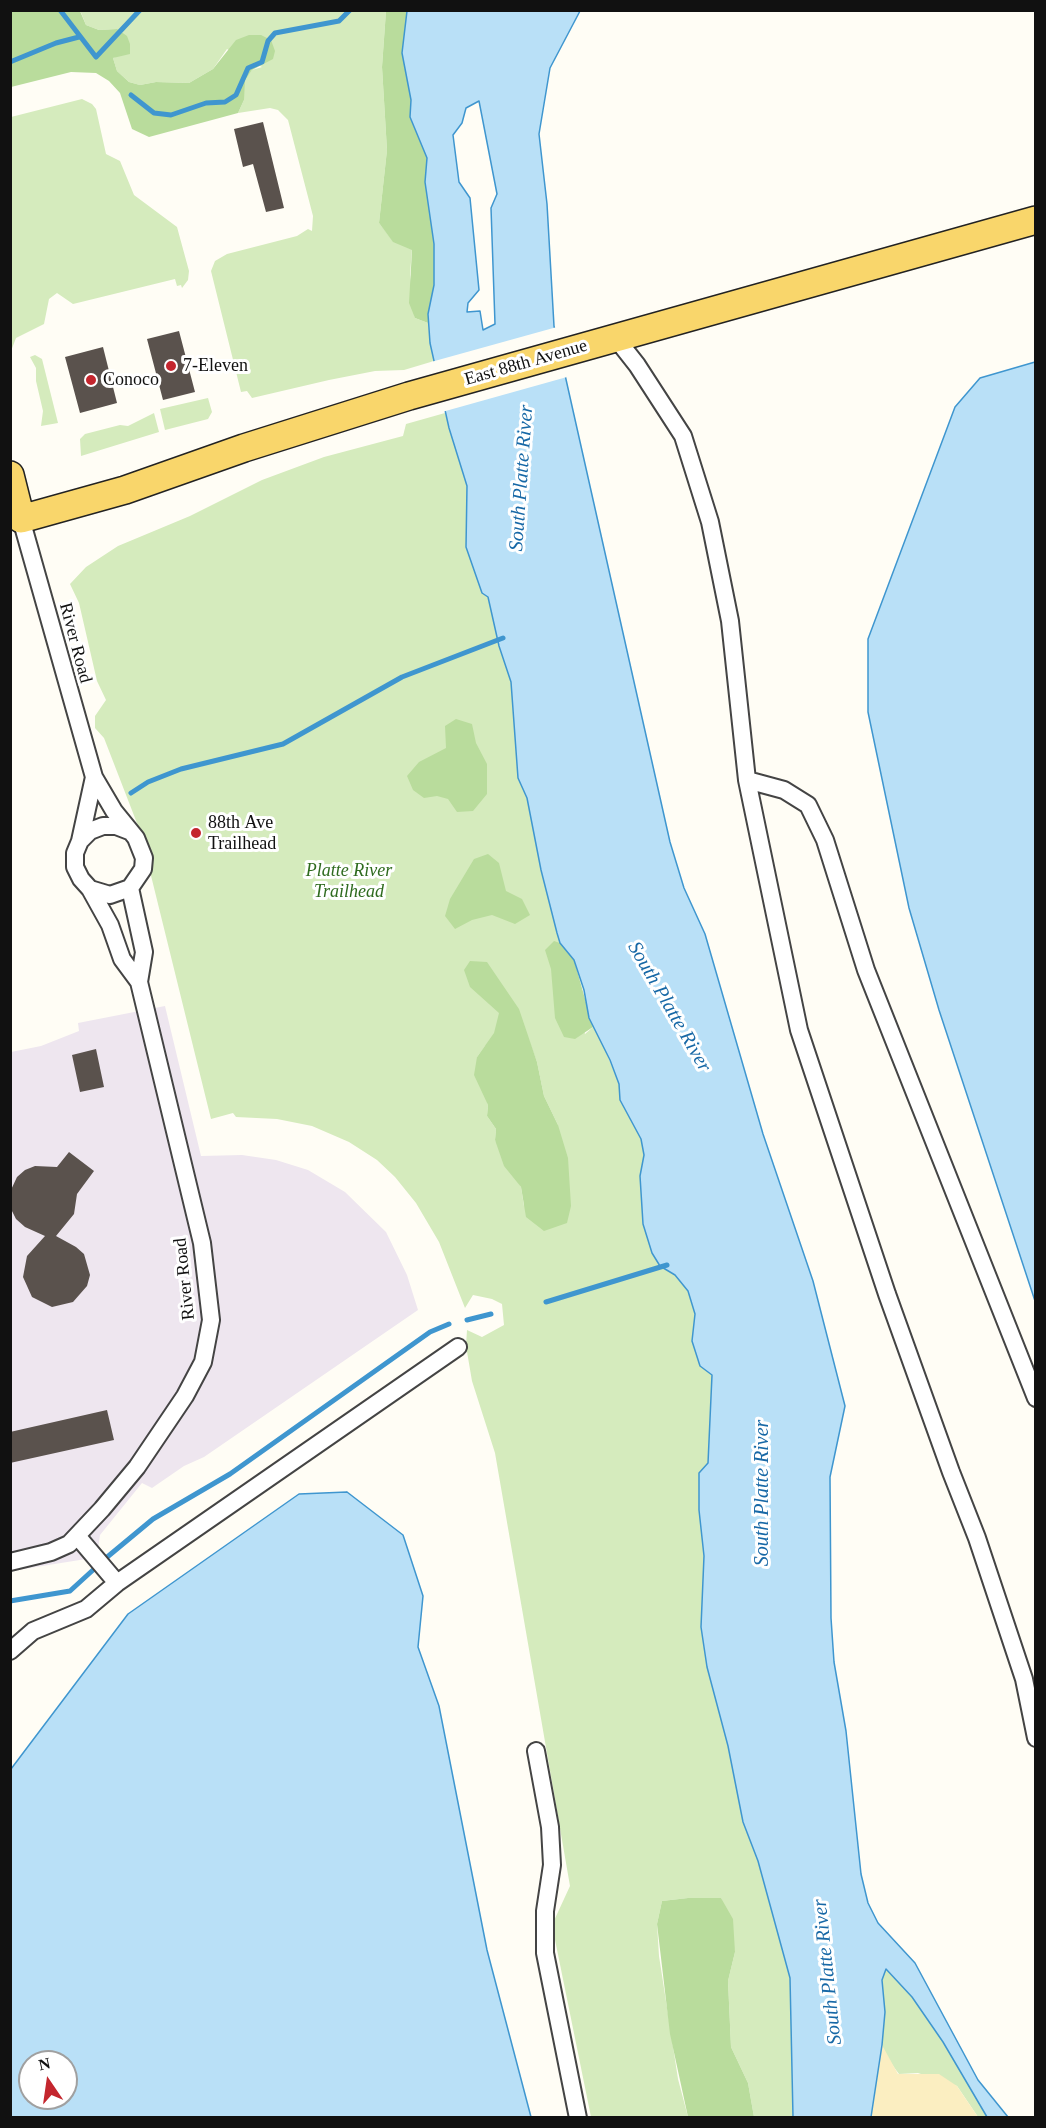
<!DOCTYPE html>
<style>
body{margin:0}
#map{position:relative;width:1046px;height:2128px;overflow:hidden;background:#fffdf5;font-family:"Times New Roman",serif}
canvas{display:block}
.frame{position:absolute;inset:0;border:12px solid #111;pointer-events:none}
.north{position:absolute;left:18px;top:2050px;width:60px;height:60px;box-sizing:border-box;background:#fff;border:2px solid #a0a0a0;border-radius:50%;rotate:347deg;font-size:16px;font-weight:700;line-height:24px;text-align:center;color:#111}
.north::after{content:'';display:block;margin:auto;width:21px;height:27px;background:#c4262e;clip-path:polygon(50% 0,100% 100%,50% 72%,0 100%)}
</style>
<div id="map">
<canvas width="1046" height="2128"></canvas>
<div class="frame"></div>
<div class="north">N</div>
</div>
<script>
const ctx = document.querySelector('canvas').getContext('2d');
ctx.lineJoin = 'round';
function fill(path, color) {
  ctx.fillStyle = color;
  ctx.fill(path, 'evenodd');
}
function shape(rows) {
  const path = new Path2D();
  for (const r of rows) {
    path.moveTo(r[0], r[1]);
    for (let i = 2; i < r.length; i += 2) path.lineTo(r[i], r[i + 1]);
  }
  return path;
}
function stroke(path, color, width, dash) {
  ctx.strokeStyle = color;
  ctx.lineWidth = width;
  ctx.lineCap = dash ? 'butt' : 'round';
  ctx.setLineDash(dash || []);
  ctx.stroke(path);
}
function drawText(font, color, halo, rows, align = 'center') {
  ctx.font = font + ' "Times New Roman",serif';
  ctx.lineWidth = 6;
  ctx.setLineDash([]);
  ctx.textBaseline = 'middle';
  ctx.strokeStyle = halo;
  ctx.fillStyle = color;
  for (const [text, x, y, turn = 0] of rows) {
    ctx.save();
    ctx.translate(x, y);
    ctx.rotate((+turn || 0) * Math.PI / 180);
    ctx.textAlign = isNaN(turn) ? turn : align;
    if (halo) ctx.strokeText(text, 0, 0);
    ctx.fillText(text, 0, 0);
    ctx.restore();
  }
}
fill(shape([
 [165,1006,201,1156,242,1155,276,1160,308,1170,345,1192,386,1232,407,1275,418,1310,204,1457,184,1466,152,1488,142,1483,100,1535,98,1549,86,1559,11,1571,11,1052,41,1046,79,1031,78,1023]
]), '#eee6ef');
fill(shape([
 [80,10,386,11,382,67,387,150,379,223,393,241,412,249,410,275,415,318,428,323,434,361,404,370,375,371,329,380,252,398,247,391,241,392,211,271,215,261,227,254,297,236,308,229,312,231,313,216,288,120,278,110,270,108,238,113,244,100,244,80,252,70,262,67,227,49,213,69,189,83,156,82,140,85,129,82,117,71,113,58,120,55,117,29,99,30,86,25],
 [82,99,92,104,96,109,106,154,120,161,134,195,177,227,189,271,188,280,182,288,181,285,177,286,175,279,73,304,57,293,49,299,44,324,16,338,11,351,11,117],
 [35,355,42,359,58,423,41,426,43,411,36,381,36,368,30,357],
 [208,398,212,412,208,419,165,430,160,409],
 [154,413,159,432,81,456,80,439,85,434,120,425,128,426],
 [445,413,467,486,466,547,488,597,511,682,518,778,527,798,541,870,557,933,565,950,585,1034,593,1027,601,1040,619,1084,620,1100,641,1139,644,1155,640,1176,660,1266,675,1275,688,1291,695,1314,692,1341,700,1366,712,1375,708,1463,699,1473,699,1510,704,1556,701,1627,707,1667,728,1746,743,1822,758,1860,790,1978,793,2117,754,2117,748,2083,731,2047,728,1981,735,1952,721,1898,688,1898,662,1901,657,1924,659,1956,678,2079,688,2117,591,2117,552,1925,570,1886,495,1453,472,1381,466,1346,467,1330,482,1337,504,1325,502,1304,492,1299,473,1295,465,1308,439,1242,416,1203,395,1177,377,1160,349,1142,312,1126,277,1119,236,1117,233,1113,211,1119,140,831,104,738,95,728,95,716,106,700,97,681,79,603,70,584,86,567,118,546,190,516,262,480,324,457,403,436,406,424],
 [527,1035,537,1062,544,1096,558,1125,524,1206,521,1187,495,1140,496,1129,487,1116,488,1105,477,1057,485,1046],
 [886,1969,912,1997,943,2042,987,2117,978,2117,957,2086,918,2073,899,2074,887,2058,882,2045,885,2012,882,1980]
]), '#d5ebbd');
fill(shape([
 [10,11,80,11,86,25,99,30,117,29,127,36,130,44,130,54,113,58,117,71,129,82,140,85,156,82,189,83,213,69,236,40,249,35,261,35,271,40,275,51,273,59,252,70,245,80,244,100,238,113,149,137,132,129,120,93,109,81,96,73,71,72,11,87],
 [386,11,407,11,402,53,411,100,410,117,427,158,425,182,434,244,434,285,428,323,415,318,409,303,412,250,393,242,379,223,387,150,382,67],
 [456,719,472,724,476,743,487,764,487,794,473,811,457,812,448,799,437,796,424,798,413,790,407,776,419,762,446,748,445,726],
 [488,854,499,863,506,891,522,899,530,915,515,924,492,915,472,920,455,929,445,916,450,899,474,859],
 [554,941,560,943,574,960,593,1027,575,1039,564,1037,555,1018,551,969,545,950],
 [470,961,487,962,519,1009,537,1062,544,1096,558,1125,568,1158,571,1206,567,1223,544,1231,526,1217,521,1187,504,1166,495,1140,496,1129,487,1116,488,1105,474,1075,477,1057,494,1033,499,1013,470,987,464,970],
 [688,1898,721,1898,733,1919,735,1952,728,1981,731,2047,748,2083,754,2117,688,2117,670,2034,657,1924,662,1901]
]), '#b9dc9c');
fill(shape([
 [882,2045,898,2074,939,2074,957,2086,978,2117,871,2118]
]), '#fbeec1');
const water = shape([
 [407,11,580,11,550,68,539,134,547,204,554,326,670,842,684,888,705,934,763,1134,813,1281,845,1406,830,1477,831,1618,834,1662,846,1731,861,1874,868,1903,878,1923,915,1963,978,2080,1008,2117,987,2117,943,2042,912,1997,886,1969,882,1980,885,2012,882,2045,871,2117,793,2117,790,1978,758,1861,743,1822,728,1746,707,1667,701,1627,704,1556,699,1510,699,1473,708,1463,712,1375,700,1366,692,1341,695,1314,688,1291,675,1275,660,1266,652,1253,643,1224,640,1176,644,1155,641,1139,620,1100,619,1084,610,1060,589,1018,584,990,574,960,560,943,557,933,541,870,527,798,518,778,511,682,499,646,488,597,482,593,466,547,467,486,449,428,430,343,428,314,434,285,434,244,425,182,427,158,410,117,411,100,402,53,407,11],
 [479,101,497,194,491,208,495,324,483,330,480,311,467,312,468,303,479,290,470,198,459,182,453,135,462,123,466,108,479,101],
 [1035,362,1036,362,1035,1301,939,1010,909,908,868,712,868,639,955,407,980,378,1035,362],
 [347,1492,403,1535,423,1596,418,1647,439,1706,487,1950,531,2117,11,2117,11,1769,128,1614,299,1494,347,1492],
 [30,2062,66,2062,66,2098,30,2098,30,2062]
]);
fill(water, '#b9e0f7');
stroke(water, '#3f96cf', 1.5);
fill(shape([
 [557,327,567,377,442,412,431,362]
]), '#fffdf5');
stroke(shape([
 [60,10,96,57,140,10],
 [10,62,56,43,79,37],
 [131,95,154,113,171,115,206,103,225,102,236,95,248,68,262,62,268,41,275,33,339,21,350,10],
 [131,793,148,782,181,769,283,744,402,677,503,638],
 [546,1302,667,1265],
 [467,1320,491,1314],
 [106,1558,153,1519,230,1474,430,1332,449,1324],
 [10,1601,70,1591,93,1570]
]), '#3f96cf', 5);
fill(shape([
 [263,122,284,208,266,212,253,164,243,167,234,129],
 [179,331,195,392,163,400,147,339],
 [103,347,117,403,80,413,65,357],
 [96,1049,104,1087,80,1092,72,1055],
 [69,1152,94,1171,77,1194,74,1214,56,1236,76,1247,84,1254,90,1275,87,1286,73,1302,52,1307,32,1297,23,1277,27,1256,45,1236,25,1227,16,1219,11,1209,10,1192,17,1177,25,1170,35,1166,57,1167],
 [107,1410,114,1440,10,1463,10,1432]
]), '#5a524d');
const street = shape([
 [615,337,637,365,683,436,710,522,730,621,747,780,799,1030,887,1294,951,1472,977,1538,1024,1679,1036,1738],
 [21,519,94,777,114,811,136,838,144,858,143,869,130,888,110,895,90,889,81,879,75,867,75,853,80,841,90,831,103,826,116,826,129,831],
 [747,780,784,790,808,805,825,840,866,970,1036,1398],
 [80,841,94,777],
 [130,888,144,952,139,982],
 [78,1537,117,1583],
 [10,1562,51,1552,69,1544,102,1509,137,1467,185,1396,203,1362,211,1320,202,1243,139,982,122,959,110,925,90,889],
 [10,1651,33,1631,86,1609,117,1583,458,1347],
 [536,1751,550,1827,552,1865,545,1911,545,1953,578,2118]
]);
const primary = shape([
 [10,475,21,519,125,490,244,448,409,396,1036,220]
]);
stroke(street, '#444', 20);
stroke(primary, '#222', 30);
stroke(street, '#fff', 16);
stroke(primary, '#f9d66b', 27);
for (const [x, y, r, color] of [
 [171,366,6,"#c4262e"],
 [91,380,6,"#c4262e"],
 [196,833,6,"#c4262e"]
]) {
  const dot = new Path2D();
  dot.arc(x, y, r, 0, 2 * Math.PI);
  ctx.fillStyle = color;
  ctx.fill(dot);
  stroke(dot, '#fff', 2);
}
drawText('18px', '#111', '#fff', [
 ["East 88th Avenue",526,363,-16],
 ["River Road",75,643,75],
 ["River Road",185,1279,-96]
]);
drawText('18px', '#111', '#fff', [
 ["7-Eleven",183,366],
 ["Conoco",103,380],
 ["88th Ave",208,823],
 ["Trailhead",208,844]
], 'left');
drawText('italic 18px', '#2f6b1f', '#fff', [
 ["Platte River",349,871],
 ["Trailhead",349,892]
]);
drawText('italic 20px', '#1768a6', '#fff', [
 ["South Platte River",522,478,-86],
 ["South Platte River",669,1007,60],
 ["South Platte River",763,1493,-90],
 ["South Platte River",828,1972,-96]
]);
</script>
